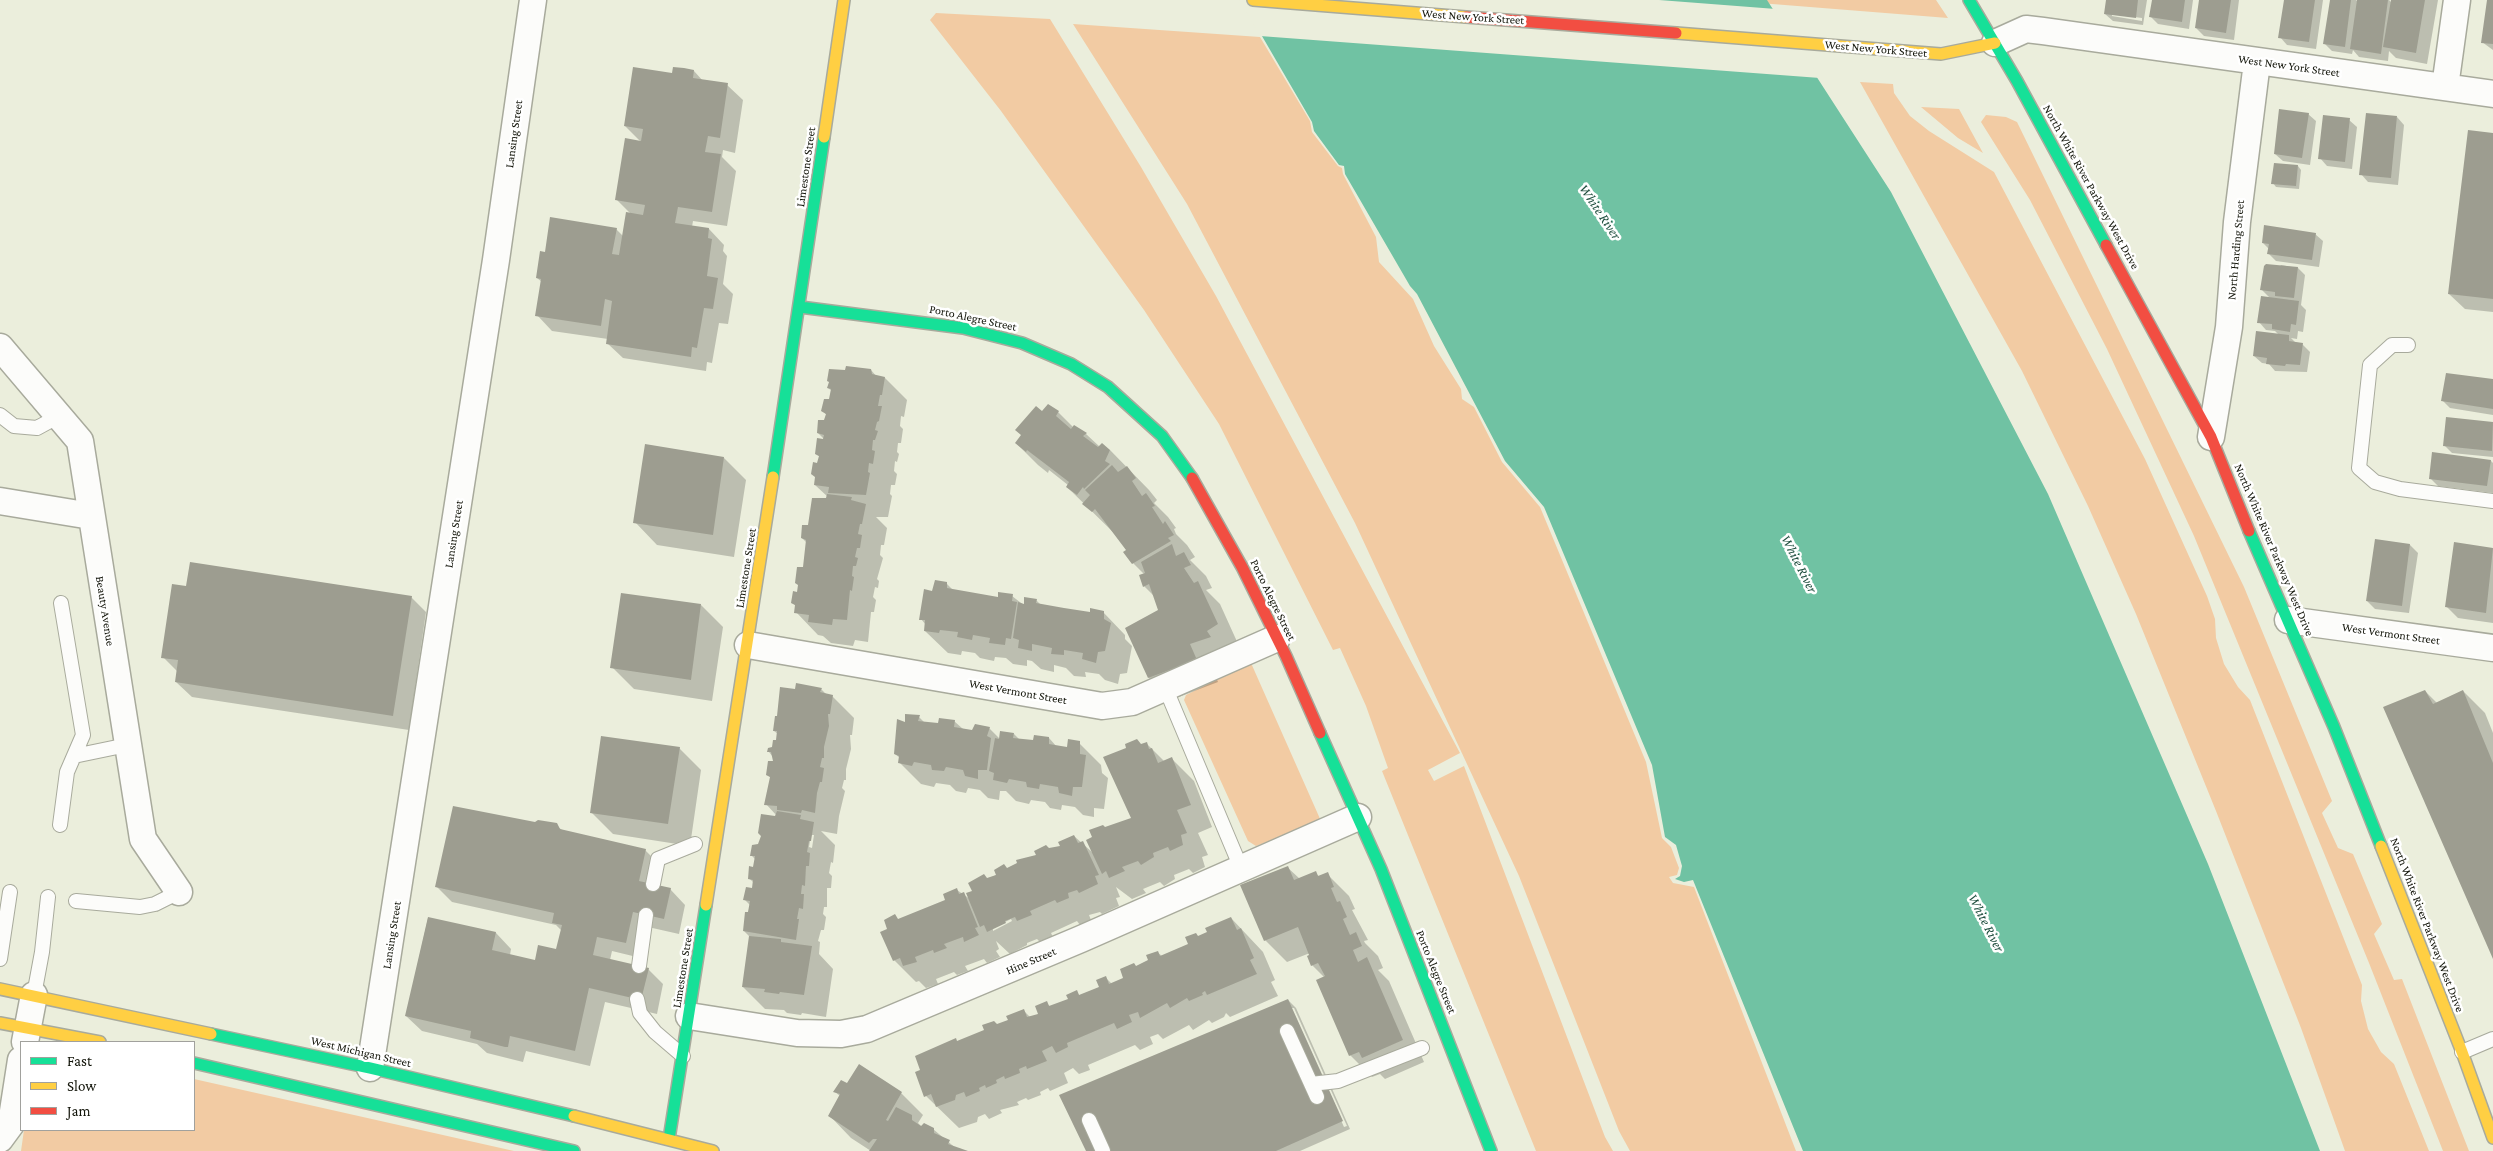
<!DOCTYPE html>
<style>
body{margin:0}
#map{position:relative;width:2493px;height:1151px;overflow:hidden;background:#ebeedc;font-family:"Crimson Pro",serif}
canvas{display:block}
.legend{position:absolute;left:20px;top:1041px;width:175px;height:90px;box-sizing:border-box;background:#fff;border:1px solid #a1a19d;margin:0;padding:6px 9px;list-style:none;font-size:15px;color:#13150a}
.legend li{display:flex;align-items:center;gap:10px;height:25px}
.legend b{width:25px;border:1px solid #a1a19d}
</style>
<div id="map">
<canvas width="2493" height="1151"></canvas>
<ul class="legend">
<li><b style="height:6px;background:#16e098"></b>Fast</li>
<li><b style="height:6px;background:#ffcf43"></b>Slow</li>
<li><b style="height:6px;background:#f24e42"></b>Jam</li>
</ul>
</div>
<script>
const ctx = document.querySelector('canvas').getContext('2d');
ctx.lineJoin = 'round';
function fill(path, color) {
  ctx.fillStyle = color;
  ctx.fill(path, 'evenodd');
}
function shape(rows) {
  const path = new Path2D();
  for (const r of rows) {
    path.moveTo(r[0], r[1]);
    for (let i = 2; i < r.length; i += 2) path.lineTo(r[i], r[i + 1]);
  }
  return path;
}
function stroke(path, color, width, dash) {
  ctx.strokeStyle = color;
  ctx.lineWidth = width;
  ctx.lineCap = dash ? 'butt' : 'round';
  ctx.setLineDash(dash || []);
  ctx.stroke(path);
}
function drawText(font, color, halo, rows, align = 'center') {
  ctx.font = font + ' "Crimson Pro",serif';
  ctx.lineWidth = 5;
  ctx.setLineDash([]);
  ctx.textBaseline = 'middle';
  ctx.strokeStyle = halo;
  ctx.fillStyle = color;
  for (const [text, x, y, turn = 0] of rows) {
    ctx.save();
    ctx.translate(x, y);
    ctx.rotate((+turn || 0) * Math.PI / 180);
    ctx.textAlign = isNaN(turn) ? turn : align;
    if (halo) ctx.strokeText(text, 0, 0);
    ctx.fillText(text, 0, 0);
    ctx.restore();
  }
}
fill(shape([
 [1722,0,1936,0,1948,18],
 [936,13,1050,19,1141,167,1216,296,1460,753,1428,770,1434,781,1464,766,1605,1137,1613,1151,1536,1151,1382,771,1388,768,1366,706,1340,648,1333,650,1219,424,1144,310,1001,111,930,20],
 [1073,24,1260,37,1310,121,1312,132,1338,166,1342,168,1343,174,1376,237,1379,262,1413,299,1434,346,1461,389,1462,399,1474,407,1502,462,1540,507,1646,762,1662,838,1671,847,1679,868,1677,875,1669,877,1673,883,1694,887,1796,1151,1630,1151,1619,1131,1519,876,1355,523,1187,204],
 [1860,82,1893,84,1894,93,1910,116,1929,131,1994,172,2145,459,2207,596,2215,619,2216,638,2224,664,2238,687,2250,700,2362,985,2361,1001,2368,1029,2381,1052,2394,1064,2429,1151,2345,1151,2301,1028,2216,811,2136,614,2088,506,2022,371],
 [1921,107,1959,109,1983,153,1958,138],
 [1986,115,2006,117,2017,122,2244,587,2332,801,2322,813,2338,848,2353,854,2382,924,2374,934,2394,980,2402,979,2469,1151,2443,1151,2369,963,2194,536,2107,349,2030,200,1981,122],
 [1251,663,1321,821,1256,846,1248,841,1184,700,1186,695],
 [194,1079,514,1151,21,1151,24,1130,194,1130]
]), '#f2cba3');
fill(shape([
 [1241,0,1767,0,1891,192,2048,494,2208,864,2320,1151,1803,1151,1693,880,1684,882,1675,879,1680,876,1682,866,1676,845,1665,837,1652,765,1544,507,1505,461,1417,294,1410,286,1345,174,1344,166,1339,165,1314,131,1312,122]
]), '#70c2a3');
fill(shape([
 [1239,0,1659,0,1776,9,1820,78,1260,36]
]), '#ebeedc');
fill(shape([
 [2107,0,2147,0,2143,25,2113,21,2105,14],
 [2112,14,2142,18,2142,21,2112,16],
 [2153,0,2193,0,2189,29,2158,24,2151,17],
 [2200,0,2239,0,2234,40,2204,36,2196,28],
 [2285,0,2323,0,2316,49,2287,45,2280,37],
 [2331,0,2356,0,2358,2,2358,0,2389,0,2392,3,2393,0,2438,0,2427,64,2396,58,2389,51,2388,61,2359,57,2353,50,2352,54,2332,51,2325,44],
 [2488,0,2493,0,2493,50,2482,42],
 [694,71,703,81,727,85,743,100,735,153,723,150,722,157,736,171,727,226,693,221,692,227,709,229,724,245,723,251,727,256,723,284,733,294,728,324,719,323,712,363,707,362,706,371,623,358,607,343,608,339,552,331,537,315,542,282,537,278,546,253,616,229,623,236,631,214,617,200,641,142,625,126,673,74],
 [2308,114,2316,121,2310,165,2283,161,2275,154],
 [2397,117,2404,125,2398,185,2368,182,2361,174],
 [2349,120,2357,127,2352,169,2327,166,2320,158],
 [2493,134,2493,312,2465,309,2449,294],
 [2298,166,2301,170,2299,189,2276,187,2273,183],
 [2315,234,2323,241,2319,267,2276,261,2269,254,2269,249,2263,243],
 [2281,265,2298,268,2305,275,2301,305,2306,310,2303,332,2298,331,2297,339,2291,338,2296,343,2302,344,2310,352,2307,372,2275,371,2269,364,2262,363,2254,356,2279,335,2275,331,2266,330,2259,322,2271,299,2262,290],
 [871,370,877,377,885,378,907,400,904,417,901,416,900,426,903,429,901,443,898,443,897,452,899,454,897,462,895,461,894,471,897,474,895,485,891,485,890,494,892,496,888,517,876,517,887,528,884,545,881,545,880,555,883,558,877,579,879,581,878,588,875,587,873,597,876,600,874,612,871,612,868,642,855,640,853,646,831,643,823,636,818,635,796,612,796,606,793,603,798,593,804,569,807,543,802,538,828,497,815,485,820,457,816,454,825,440,818,433,827,415,823,411,830,400,832,391,828,388],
 [2493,381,2493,415,2450,408,2443,401],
 [1058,412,1074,428,1086,434,1100,447,1110,450,1149,490,1157,500,1154,503,1168,517,1176,528,1174,529,1176,534,1187,545,1195,557,1190,560,1206,576,1212,588,1206,590,1220,604,1239,646,1211,666,1218,682,1171,700,1149,678,1160,610,1154,596,1144,586,1144,574,1133,563,1128,551,1115,534,1067,487,1068,485,1049,470,1048,473,1038,465,1016,443,1042,413],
 [2447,418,2493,423,2493,457,2452,453,2444,445],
 [646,446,724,458,746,480,734,557,657,545,635,522],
 [2491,461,2493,463,2493,493,2438,486,2430,478],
 [2376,541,2410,545,2418,553,2409,613,2375,609,2367,601],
 [2455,544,2493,549,2493,623,2458,618,2446,606],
 [947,584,953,590,999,598,1012,596,1025,606,1036,600,1041,605,1091,614,1103,612,1125,635,1125,639,1132,646,1127,673,1120,674,1118,684,1105,680,1099,674,1085,672,1086,677,1074,676,1066,668,1054,665,1054,672,1041,669,1032,661,1027,660,1027,666,1013,664,1006,658,995,657,994,661,980,658,975,653,962,651,961,655,948,653,925,631,926,625,921,619,933,592],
 [187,588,411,597,426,612,409,730,192,697,176,682,178,672,163,657],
 [701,605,723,627,712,701,634,689,612,667],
 [821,689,827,695,832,696,854,718,852,735,850,735,851,749,846,769,846,780,844,780,842,788,845,791,839,816,837,834,821,831,835,845,833,863,831,862,829,873,832,876,831,888,827,888,827,907,824,907,823,914,826,917,824,930,821,930,818,941,820,942,819,954,833,969,826,1017,802,1013,801,1015,787,1013,784,1010,765,1009,743,987,750,937,744,931,750,905,745,900,753,889,754,883,749,878,756,860,752,856,777,816,766,804,771,778,767,774,775,763,773,757,769,752,777,741,778,734,774,731,779,718,796,690],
 [811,835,814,835,812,848,809,847],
 [2425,691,2437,703,2463,691,2485,713,2493,733,2493,955],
 [919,717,925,723,939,724,954,721,963,729,973,731,989,728,1001,740,1014,734,1020,740,1034,741,1049,738,1057,747,1068,748,1079,743,1101,765,1102,773,1108,778,1104,809,1094,808,1094,817,1083,815,1075,807,1062,805,1061,810,1050,808,1045,802,1031,800,1029,804,1016,801,1006,791,1000,791,999,800,988,798,980,790,968,788,966,793,956,791,950,785,936,783,934,787,921,784,899,762,900,758,895,754,906,723],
 [1147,744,1165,762,1172,759,1194,781,1212,827,1198,833,1208,855,1202,857,1205,867,1193,873,1189,869,1174,875,1175,879,1164,886,1160,882,1143,889,1146,893,1132,899,1116,887,1120,897,1116,898,1119,906,1102,914,1100,912,1089,915,1091,920,1080,925,1077,921,1051,933,1053,937,1040,942,1037,939,1027,943,1027,945,1010,954,996,941,999,949,996,951,1000,957,987,963,984,959,965,966,968,971,957,975,954,972,936,979,938,984,926,988,919,981,916,982,894,960,889,929,899,920,946,901,957,890,970,899,973,891,988,879,1049,849,1062,846,1074,836,1092,852,1105,829,1133,818,1142,745],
 [1011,919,1012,921,993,931,993,928],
 [679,748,701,770,690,846,613,834,591,812],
 [535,823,556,825,563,831,645,850,660,865,656,886,670,889,685,905,679,934,648,927,641,958,612,951,610,960,648,969,663,984,657,1014,605,1002,590,1066,526,1051,523,1062,487,1053,477,1044,422,1031,406,1016,428,918,496,933,511,949,510,955,536,961,557,951,562,931,556,925,452,902,436,886],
 [1287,867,1300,879,1315,873,1320,877,1327,874,1349,896,1355,909,1352,910,1368,940,1364,941,1365,943,1378,956,1383,968,1378,970,1389,981,1424,1062,1385,1079,1380,1074,1372,1077,1350,1055,1325,978,1312,965,1310,953,1287,962,1265,940],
 [1231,918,1263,952,1275,980,1271,982,1278,996,1230,1017,1226,1013,1224,1017,1212,1023,1209,1020,1193,1030,1189,1025,1163,1039,1158,1034,1150,1037,1153,1044,1140,1050,1135,1045,1088,1065,1090,1070,1079,1074,1073,1068,1064,1073,1068,1083,1050,1091,1048,1088,1040,1092,1041,1095,1028,1100,1026,1098,1017,1102,1019,1105,1000,1110,1002,1113,989,1119,985,1114,978,1117,977,1122,959,1128,926,1096,958,1042,1009,1020,1023,1010,1031,1018,1039,1014,1046,1003,1051,1007,1070,999,1076,992,1080,996,1100,987,1106,978,1112,984,1125,978,1136,967,1150,961,1157,952,1162,956,1190,944],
 [1288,1000,1296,1008,1350,1129,1300,1151,1087,1151],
 [1291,1008,1294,1008,1347,1126,1344,1127],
 [847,1085,901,1093,923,1115,918,1123,922,1127,933,1129,958,1150,959,1148,965,1151,871,1151,851,1138,829,1115,840,1096,835,1092]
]), '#0003');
fill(shape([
 [2106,0,2138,0,2136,18,2104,14],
 [2152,0,2185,0,2182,22,2149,17],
 [2199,0,2231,0,2226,33,2195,28],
 [2284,0,2315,0,2309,42,2278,38],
 [2330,0,2351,0,2345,47,2323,44],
 [2357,0,2388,0,2381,54,2350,49],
 [2391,0,2425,0,2416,53,2383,47],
 [2487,0,2493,0,2493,44,2481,43],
 [633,67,672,73,673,67,684,68,694,70,693,78,728,83,720,138,708,136,705,152,721,154,712,212,678,207,675,223,709,228,708,238,712,239,707,276,718,278,713,309,704,308,697,348,692,347,691,357,606,344,612,301,605,299,601,326,535,316,541,279,536,278,540,251,545,252,550,217,617,228,612,254,619,255,626,212,643,215,645,205,615,200,625,138,641,141,643,129,624,126],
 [2279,109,2309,113,2302,158,2274,154],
 [2366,113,2397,116,2391,178,2359,175],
 [2323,115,2350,118,2345,162,2318,159],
 [2468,130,2493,133,2493,299,2448,294],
 [2274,163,2298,165,2296,186,2271,184],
 [2264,225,2316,233,2312,260,2267,254,2269,244,2262,243],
 [2266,264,2298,267,2294,298,2275,296,2275,292,2260,290,2264,266],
 [2261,296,2299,301,2296,325,2291,324,2290,332,2272,329,2272,324,2257,323],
 [2256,331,2289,335,2289,341,2303,343,2300,365,2286,364,2285,366,2266,364,2267,358,2253,356],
 [846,366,871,369,872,374,885,377,882,395,880,395,878,406,882,406,879,421,877,422,875,430,878,431,875,440,873,440,872,450,875,451,873,464,869,463,868,472,870,473,866,495,828,493,829,487,814,485,815,477,811,474,813,462,817,463,819,456,815,454,817,438,823,439,824,435,817,433,818,420,824,420,826,414,821,411,824,399,829,399,831,389,827,388,829,382,827,381,829,369,845,370],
 [2446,373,2493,379,2493,409,2441,401],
 [1048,404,1059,411,1056,416,1071,429,1074,425,1087,433,1083,436,1098,447,1102,443,1110,450,1105,461,1110,464,1084,489,1083,487,1077,495,1066,487,1069,482,1027,450,1026,452,1015,443,1021,435,1015,430,1036,406,1042,411],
 [2446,417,2493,422,2492,451,2443,446],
 [645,444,724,457,713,535,633,523],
 [2432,452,2491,460,2487,486,2429,479],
 [1112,465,1118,472,1127,466,1136,478,1132,481,1142,496,1146,493,1155,506,1152,507,1163,524,1165,521,1174,535,1168,538,1171,541,1132,564,1123,552,1126,550,1095,509,1092,512,1082,504,1090,495,1085,490],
 [827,494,852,497,851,500,866,504,862,524,860,524,858,534,862,535,860,548,857,548,855,557,858,558,856,566,853,566,852,576,854,577,852,591,850,590,847,620,833,619,832,625,808,622,809,615,794,613,795,605,791,603,793,591,797,592,798,585,795,583,797,567,803,567,806,540,801,538,802,525,808,525,812,498,826,498],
 [2375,539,2410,544,2402,606,2366,601],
 [2454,542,2493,548,2486,613,2445,607],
 [1172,544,1176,556,1184,552,1191,565,1184,568,1194,583,1198,581,1218,624,1207,631,1211,637,1190,644,1197,660,1148,678,1125,628,1158,610,1149,584,1143,587,1139,575,1145,573,1141,562],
 [190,562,412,596,393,716,175,682,178,660,161,658,172,584,186,586],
 [935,580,947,582,947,588,998,597,998,592,1013,594,1012,601,1017,602,1011,639,1006,638,1005,645,989,643,990,638,973,635,972,640,957,637,958,632,940,630,939,633,924,631,925,620,919,620,924,589,932,591],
 [621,593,701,604,691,680,610,668],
 [1024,597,1037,599,1036,603,1064,608,1090,612,1090,608,1104,611,1104,619,1111,623,1105,651,1098,652,1096,663,1082,659,1083,653,1064,650,1064,655,1051,654,1052,648,1032,644,1032,651,1018,648,1019,640,1013,638,1018,602,1024,604],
 [796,683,822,688,820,692,833,695,830,714,828,714,829,726,824,747,824,758,822,758,820,767,824,768,822,782,820,782,817,793,815,813,802,810,801,813,777,810,777,806,764,805,770,777,766,775,768,761,773,761,771,752,767,752,768,748,772,747,773,740,776,740,777,731,773,731,775,716,777,716,780,687,795,689],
 [2425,690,2433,704,2463,690,2493,763,2493,959,2383,707],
 [905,714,920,715,918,721,938,723,939,718,955,720,954,727,972,730,975,724,990,727,987,736,991,738,987,770,978,770,978,779,965,776,963,770,946,767,944,771,932,770,931,765,914,762,912,766,898,763,899,756,894,754,897,719,905,722],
 [1000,731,1014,733,1013,738,1033,740,1034,735,1049,737,1049,744,1067,747,1068,739,1080,741,1080,754,1086,755,1082,787,1073,787,1072,796,1059,793,1058,787,1040,784,1039,789,1027,787,1026,782,1009,779,1007,783,993,780,994,773,989,771,995,738,999,739],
 [601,736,680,747,668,824,590,813],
 [1137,739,1141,744,1147,742,1149,749,1152,748,1158,763,1172,757,1191,805,1177,810,1187,833,1181,835,1183,845,1170,851,1168,847,1153,853,1154,857,1141,865,1138,861,1122,867,1125,871,1109,878,1106,871,1102,874,1086,840,1092,837,1089,830,1103,825,1105,827,1131,818,1103,757,1126,748,1125,744],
 [453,806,535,822,538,820,557,823,560,829,646,849,639,881,671,888,664,919,633,912,626,943,597,937,593,955,649,968,641,1000,589,988,575,1051,510,1036,508,1047,505,1047,470,1038,471,1031,405,1016,428,917,496,932,492,950,535,960,538,945,556,949,562,925,552,923,554,913,435,887],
 [777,811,801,815,800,819,814,822,811,841,809,841,807,852,810,853,809,866,806,866,805,886,802,885,801,894,804,894,803,909,799,908,797,919,799,919,796,940,743,931,745,912,748,912,750,901,743,900,746,887,752,888,753,880,748,879,749,866,753,867,755,856,750,856,752,845,758,844,761,836,758,833,761,814,775,816],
 [1074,835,1078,843,1083,841,1099,875,1095,876,1098,884,1079,893,1077,890,1068,893,1069,898,1057,903,1055,900,1030,911,1032,915,1017,921,1015,917,1005,921,1006,923,987,932,984,925,980,927,966,893,972,891,968,883,984,874,987,878,996,875,994,870,1004,864,1007,868,1017,863,1016,860,1036,855,1034,851,1046,845,1049,848,1060,846,1058,842],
 [1288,866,1294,880,1316,871,1318,876,1328,872,1334,887,1331,888,1337,902,1340,901,1347,917,1343,919,1350,935,1356,932,1362,946,1353,950,1358,962,1367,957,1403,1040,1362,1058,1359,1052,1349,1056,1316,980,1325,976,1318,963,1311,966,1307,956,1309,955,1298,927,1264,941,1240,885],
 [957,888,959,894,964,892,978,927,975,928,979,935,964,942,963,937,944,944,947,948,934,953,933,950,915,957,917,962,903,966,900,958,893,961,880,932,887,929,884,920,895,914,898,919,945,900,943,894],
 [1231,917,1237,930,1241,928,1254,958,1250,960,1257,974,1207,995,1205,991,1202,993,1203,995,1189,1001,1187,998,1170,1008,1167,1003,1140,1018,1138,1012,1129,1015,1132,1022,1117,1029,1114,1023,1067,1043,1068,1047,1056,1053,1052,1046,1042,1051,1047,1061,1027,1069,1026,1066,1019,1069,1020,1073,1005,1079,1004,1076,996,1080,997,1083,986,1088,985,1085,979,1088,980,1091,966,1097,964,1092,956,1095,955,1100,936,1107,931,1094,924,1097,915,1072,920,1070,915,1056,956,1038,957,1041,984,1030,982,1025,994,1021,997,1024,1008,1020,1006,1016,1024,1009,1027,1017,1038,1014,1035,1006,1047,1001,1049,1006,1068,999,1066,995,1077,990,1079,995,1099,987,1096,980,1106,976,1109,984,1123,978,1120,969,1134,963,1136,966,1148,960,1146,955,1158,951,1160,956,1188,944,1185,937,1196,933,1198,936,1207,932,1205,928],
 [749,936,781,939,781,942,812,946,804,995,780,992,779,994,764,992,765,989,742,987],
 [1288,999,1343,1121,1276,1151,1086,1151,1059,1095],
 [859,1064,902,1092,886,1120,888,1121,896,1107,912,1115,912,1120,921,1126,924,1123,934,1128,934,1133,950,1140,948,1144,968,1151,869,1151,877,1139,873,1139,869,1143,828,1116,840,1094,833,1092,841,1080,847,1083]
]), '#9d9d90');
const lane = shape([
 [2408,345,2392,345,2370,365,2359,468,2375,482,2400,489,2493,501],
 [0,415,14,426,37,428,59,416],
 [1165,687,1241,868],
 [74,756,127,745],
 [60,825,67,772,83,735,61,603],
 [653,884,658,859,695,844],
 [76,901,140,907,155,904,179,892],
 [0,959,10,892],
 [639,966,646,915],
 [34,995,42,952,48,897],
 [637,999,640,1013,655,1032,683,1056],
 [1287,1031,1317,1097],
 [2462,1052,2493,1039],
 [1311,1084,1338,1081,1422,1048],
 [1089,1120,1103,1151]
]);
const street = shape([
 [1995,43,2026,29,2043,31,2493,94],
 [2445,87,2457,0],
 [0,347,80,441,143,839,179,892],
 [2211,437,2229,327,2237,222,2257,62],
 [0,501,91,516],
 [2288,620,2493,648],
 [748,645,1102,706,1132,702,1277,638],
 [689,1016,797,1033,841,1034,867,1029,1081,939,1358,817],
 [25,1042,34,995],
 [370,1068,496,260,533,0],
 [0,1139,11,1124,21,1060]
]);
const fast = shape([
 [1969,0,2017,81,2106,245],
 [800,307,963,328,1022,343,1071,364,1108,387,1162,436,1192,478],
 [773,477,824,137],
 [2249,531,2334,727,2381,846],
 [1320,733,1381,869,1491,1151],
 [211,1034,370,1068,574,1116],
 [194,1063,574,1151],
 [669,1139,706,905]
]);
const slow = shape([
 [1253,0,1466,17],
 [1676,33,1941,54,1995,43],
 [824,137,844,0],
 [2381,846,2462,1052,2493,1138],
 [706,905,773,477],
 [0,989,211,1034],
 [0,1023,100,1042],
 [574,1116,713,1151]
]);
const jam = shape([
 [1466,17,1676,33],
 [2106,245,2211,437,2249,531],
 [1192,478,1242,567,1286,656,1320,733]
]);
stroke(lane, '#a8aa9c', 16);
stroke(street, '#a8aa9c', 29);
stroke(fast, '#a8aa9c', 14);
stroke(slow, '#a8aa9c', 14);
stroke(jam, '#a8aa9c', 14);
stroke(lane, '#fcfcfa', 14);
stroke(street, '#fcfcfa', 26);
stroke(fast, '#16e098', 11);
stroke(slow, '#ffcf43', 11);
stroke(jam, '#f24e42', 11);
drawText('12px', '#13150a', '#fff', [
 ["West New York Street",1473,17,4],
 ["West New York Street",1876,49,5],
 ["West New York Street",2289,66,8],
 ["Lansing Street",514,134,-82],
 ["Limestone Street",806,167,-82],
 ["North White River Parkway West Drive",2091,187,61],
 ["North Harding Street",2236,250,-85],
 ["Porto Alegre Street",973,318,12],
 ["Lansing Street",454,534,-81],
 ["North White River Parkway West Drive",2274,550,67],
 ["Limestone Street",746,568,-81],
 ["Porto Alegre Street",1273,600,64],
 ["Beauty Avenue",105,611,81],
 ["West Vermont Street",2391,634,8],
 ["West Vermont Street",1018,692,10],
 ["North White River Parkway West Drive",2427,925,69],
 ["Lansing Street",392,935,-81],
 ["Hine Street",1031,961,-23],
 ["Limestone Street",683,968,-81],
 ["Porto Alegre Street",1436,972,68],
 ["West Michigan Street",361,1052,13]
]);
drawText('italic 14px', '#225141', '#fff', [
 ["White River",1600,212,56],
 ["White River",1799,564,63],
 ["White River",1986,923,63]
]);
</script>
